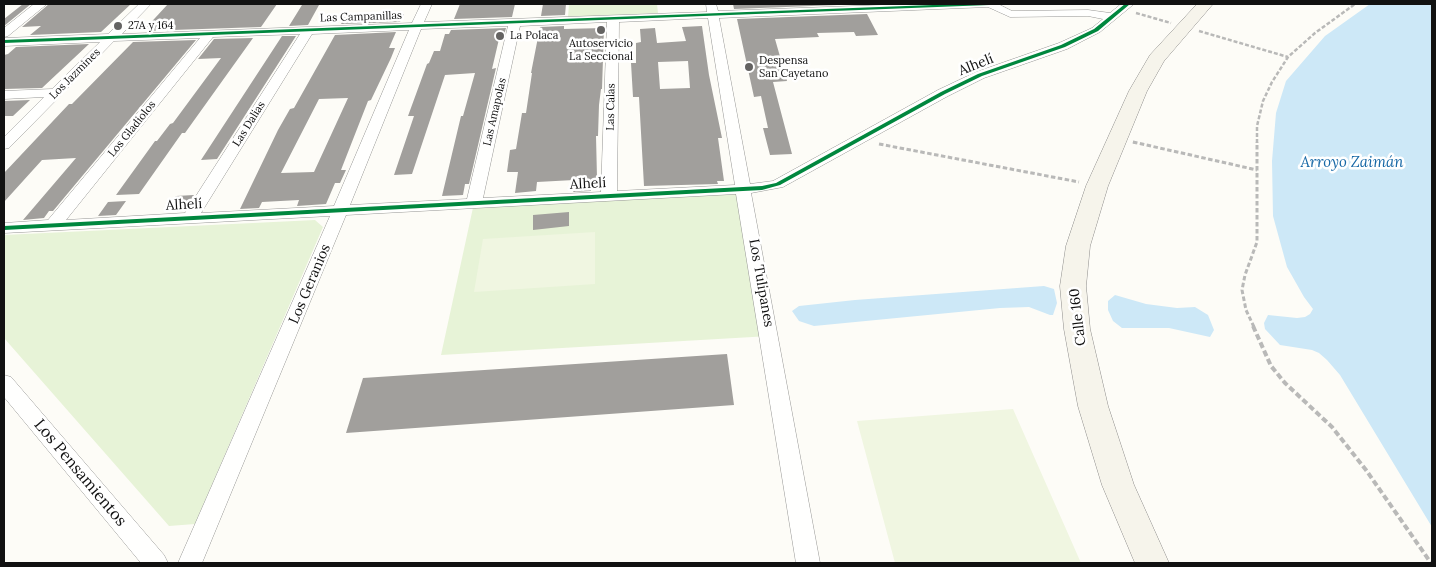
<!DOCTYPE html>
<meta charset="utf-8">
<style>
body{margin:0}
#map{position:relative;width:1436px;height:567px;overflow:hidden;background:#fdfcf7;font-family:Lora,serif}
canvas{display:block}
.frame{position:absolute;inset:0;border:5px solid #111;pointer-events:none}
</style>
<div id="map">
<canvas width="1436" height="567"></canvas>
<div class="frame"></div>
</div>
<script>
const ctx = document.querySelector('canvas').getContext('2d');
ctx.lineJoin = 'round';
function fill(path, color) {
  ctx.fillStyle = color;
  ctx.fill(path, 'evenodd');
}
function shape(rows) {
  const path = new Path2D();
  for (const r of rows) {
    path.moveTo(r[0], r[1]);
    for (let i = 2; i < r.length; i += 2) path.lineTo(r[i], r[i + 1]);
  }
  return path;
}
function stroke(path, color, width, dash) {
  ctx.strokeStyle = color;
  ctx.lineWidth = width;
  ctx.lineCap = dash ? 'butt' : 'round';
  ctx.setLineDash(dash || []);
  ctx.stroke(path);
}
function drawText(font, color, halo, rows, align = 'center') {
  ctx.font = font + ' Lora,serif';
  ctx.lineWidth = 5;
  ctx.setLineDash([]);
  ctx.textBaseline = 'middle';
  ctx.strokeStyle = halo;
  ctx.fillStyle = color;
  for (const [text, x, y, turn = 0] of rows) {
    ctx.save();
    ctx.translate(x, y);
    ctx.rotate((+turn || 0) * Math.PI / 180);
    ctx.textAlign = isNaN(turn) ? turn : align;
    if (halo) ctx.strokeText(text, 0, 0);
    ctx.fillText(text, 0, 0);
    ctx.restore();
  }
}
fill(shape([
 [569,4,657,4,658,13,568,17],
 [744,188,770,336,441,355,474,203],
 [315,220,323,227,195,524,169,526,4,338,4,235]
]), '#e7f3d7');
fill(shape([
 [595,232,595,284,474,292,483,239],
 [1013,409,1081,563,895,563,857,421]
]), '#f0f6e1');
fill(shape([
 [1370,4,1432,4,1432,527,1340,375,1327,360,1319,353,1312,350,1280,345,1265,329,1264,323,1268,315,1297,318,1305,317,1310,314,1313,309,1304,297,1287,267,1273,216,1272,161,1276,113,1286,81,1325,36],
 [1044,286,1054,289,1057,303,1053,315,1050,315,1029,307,1000,308,814,326,799,321,792,311,799,306,855,300],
 [1115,295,1146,304,1177,308,1195,307,1208,315,1214,330,1210,337,1169,328,1122,328,1113,321,1108,310,1108,301]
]), '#cde8f7');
fill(shape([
 [23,4,31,4,4,26,4,19],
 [49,4,131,4,101,32,30,35,41,26,22,27],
 [168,4,277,4,261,27,143,31],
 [460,4,515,4,512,17,454,19],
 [543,4,566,4,565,15,541,16],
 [733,4,863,4,734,9],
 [302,5,319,5,308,25,289,26],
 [374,14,373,15,404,14,400,22,341,24,346,15],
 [867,14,878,35,856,36,854,32,817,33,819,37,775,39,787,81,773,82,792,154,770,155,763,128,768,128,761,96,754,97,737,19],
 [564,26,564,29,604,28,602,89,601,89,599,105,598,136,596,136,597,178,591,179,591,191,573,192,574,180,537,182,536,191,515,193,518,172,507,172,510,150,516,149,522,113,526,113,532,73,531,73,540,27],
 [702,26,709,75,722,138,718,138,724,181,717,181,718,184,644,186,639,97,633,97,631,63,636,63,636,43,641,42,640,29,655,28,657,43,686,41,682,27],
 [688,61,690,88,660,89,658,62],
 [506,28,503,39,499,39,492,69,496,68,469,184,465,184,463,195,442,196,461,116,463,116,475,73,445,75,412,174,394,175,414,116,408,116,427,64,429,63,434,51,440,51,445,34,449,34,451,30],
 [396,32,389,48,395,48,391,58,371,100,368,101,341,170,346,170,340,183,335,183,326,204,297,206,299,200,262,202,259,208,240,209,278,130,290,109,294,108,335,35],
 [348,98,314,172,281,173,319,99],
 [282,36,296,36,217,159,201,160],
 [253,38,185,133,182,133,139,194,116,195,155,141,157,141,170,124,173,123,221,58,198,59,214,39],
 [196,40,53,211,49,211,44,218,23,220,76,158,42,160,4,202,4,173,69,104,72,104,133,42],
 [89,44,42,88,4,89,4,55,8,54,16,47],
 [30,100,13,116,4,116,4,101],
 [194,195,184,211,165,212,176,196],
 [126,201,116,215,98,216,108,202],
 [569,212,569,226,533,230,533,215],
 [727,354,734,405,346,433,363,378]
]), '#a19f9c');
const minor = shape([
 [34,4,47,4,8,36,4,37,4,28,34,4],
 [139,4,151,4,122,34,412,23,421,4,432,4,424,22,707,12,706,4,716,4,718,11,909,4,998,4,1012,11,1088,10,1110,13,1121,4,1134,4,1100,32,1067,49,984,78,948,96,783,187,751,193,820,563,796,563,736,194,346,215,202,563,178,563,330,216,4,233,4,223,48,220,200,38,114,41,9,148,4,149,4,137,44,97,4,99,4,91,52,89,100,42,4,46,4,38,108,34,139,4],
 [988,7,1010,17,1088,16,1103,19,1092,28,1059,43,976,72,938,90,773,181,750,184,719,18,988,7],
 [708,18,735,185,617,191,619,22,708,18],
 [607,22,601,192,483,198,520,26,607,22],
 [508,26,467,199,350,205,421,29,508,26],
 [409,30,334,206,201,213,312,34,409,30],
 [300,34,185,213,66,220,213,37,300,34],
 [4,375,11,377,164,555,168,563,141,563,4,397,4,375]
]);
const secondary = shape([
 [1197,4,1213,4,1164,61,1147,91,1108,186,1090,246,1086,286,1090,329,1108,406,1134,485,1169,563,1135,563,1102,485,1078,406,1064,329,1060,286,1066,246,1086,186,1129,91,1150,55,1197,4]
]);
stroke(minor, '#979795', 1);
stroke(secondary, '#8e8d8b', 1);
stroke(shape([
 [1136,13,1171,23],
 [1199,31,1288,57],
 [1133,142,1136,143],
 [1257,143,1257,126,1263,101,1272,82,1288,57,1315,33,1355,4]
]), '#b9b9b8', 2.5, [4, 2]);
stroke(shape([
 [1133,142,1257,170],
 [879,144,1079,182],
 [1254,327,1246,310,1242,290,1245,275,1257,242,1257,142]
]), '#b9b9b8', 3, [4.5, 2.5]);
stroke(shape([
 [1253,326,1271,366,1285,383,1332,427,1366,470,1431,563]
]), '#b9b9b8', 4, [6, 3]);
fill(minor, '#fffffe');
fill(secondary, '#f6f4eb');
fill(shape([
 [959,4,991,4,989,5,4,43,4,40,959,4],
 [1125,4,1130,4,1098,31,1065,47,982,76,945,94,780,185,762,190,4,230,4,226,762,186,776,183,941,92,978,74,1061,45,1094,29,1125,4]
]), '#00873e');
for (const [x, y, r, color] of [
 [118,26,5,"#646362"],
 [601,30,5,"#646362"],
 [500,36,5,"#646362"],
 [749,67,5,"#646362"]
]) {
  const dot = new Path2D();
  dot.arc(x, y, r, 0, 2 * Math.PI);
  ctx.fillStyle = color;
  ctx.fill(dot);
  stroke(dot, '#fff', 2);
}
drawText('11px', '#111', '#fff', [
 ["Las Campanillas",361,17,-2],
 ["Los Jazmines",75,74,-45],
 ["Las Calas",611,107,-89],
 ["Las Amapolas",495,112,-77],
 ["Las Dalias",249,124,-58],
 ["Los Gladiolos",132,129,-51]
]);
drawText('11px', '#111', '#fff', [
 ["27A y 164",128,26],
 ["La Polaca",510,36],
 ["Autoservicio",601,44,"center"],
 ["La Seccional",601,57,"center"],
 ["Despensa",759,61],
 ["San Cayetano",759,74]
], 'left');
drawText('14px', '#111', '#fff', [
 ["Alhelí",976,65,-22],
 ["Alhelí",588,184,-3],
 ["Alhelí",184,205,-3],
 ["Los Tulipanes",761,283,80],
 ["Los Geranios",310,284,-67],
 ["Calle 160",1078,317,-97]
]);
drawText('italic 15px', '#1768a6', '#fff', [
 ["Arroyo Zaimán",1352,163]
]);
drawText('16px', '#111', '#fff', [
 ["Los Pensamientos",80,473,50]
]);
</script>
